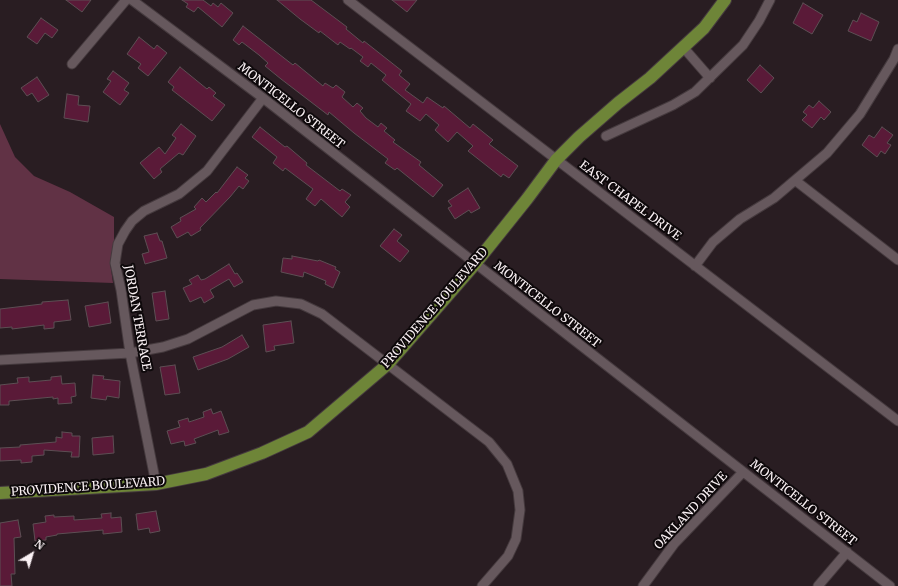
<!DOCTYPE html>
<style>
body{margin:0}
#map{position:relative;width:898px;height:586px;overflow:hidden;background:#291d22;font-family:Merriweather,serif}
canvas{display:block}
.north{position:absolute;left:12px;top:534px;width:40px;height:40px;-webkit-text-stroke:3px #0e090b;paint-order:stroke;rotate:38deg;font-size:11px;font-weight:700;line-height:16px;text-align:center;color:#faf1f4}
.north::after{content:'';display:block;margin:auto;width:14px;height:18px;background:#faf1f4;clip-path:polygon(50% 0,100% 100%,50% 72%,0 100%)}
</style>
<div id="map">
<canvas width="898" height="586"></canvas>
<div class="north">N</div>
</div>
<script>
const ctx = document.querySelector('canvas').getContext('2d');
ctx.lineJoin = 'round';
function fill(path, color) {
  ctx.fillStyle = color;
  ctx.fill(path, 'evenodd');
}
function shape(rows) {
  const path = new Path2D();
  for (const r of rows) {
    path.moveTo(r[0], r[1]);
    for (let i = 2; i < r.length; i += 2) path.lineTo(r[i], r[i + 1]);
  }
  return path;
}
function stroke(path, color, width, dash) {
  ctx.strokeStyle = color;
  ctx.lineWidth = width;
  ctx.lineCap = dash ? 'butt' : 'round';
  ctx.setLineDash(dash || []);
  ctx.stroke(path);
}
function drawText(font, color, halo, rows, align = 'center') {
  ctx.font = font + ' Merriweather,serif';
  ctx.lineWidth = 4;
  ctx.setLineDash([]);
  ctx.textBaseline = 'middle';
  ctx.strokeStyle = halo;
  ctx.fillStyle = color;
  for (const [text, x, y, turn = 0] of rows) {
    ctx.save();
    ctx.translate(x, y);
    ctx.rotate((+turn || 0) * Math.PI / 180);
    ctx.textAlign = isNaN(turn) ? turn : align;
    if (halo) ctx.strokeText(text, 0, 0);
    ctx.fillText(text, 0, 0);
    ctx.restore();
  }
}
fill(shape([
 [0,124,15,157,34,176,70,192,114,217,114,242,110,262,113,283,0,279]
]), '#613245');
const building = shape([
 [66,0,91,0,82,12,66,0],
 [182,0,203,0,211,6,213,3,218,7,221,3,233,13,222,27,198,7,194,12,186,7,188,4,182,0],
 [277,0,311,0,347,27,346,29,363,43,364,41,402,71,399,75,410,84,405,90,423,103,427,97,443,108,444,106,470,128,473,124,493,140,489,144,518,166,509,178,503,174,501,177,468,151,473,146,457,132,448,142,435,130,439,125,426,114,420,121,406,111,411,104,382,80,386,75,371,63,368,67,360,61,363,57,351,48,350,49,340,42,338,45,320,31,319,33,300,19,277,0],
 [392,0,417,0,407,12,392,0],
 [803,3,823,15,812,34,793,23,803,3],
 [861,13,879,22,871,41,848,31,853,20,857,22,861,13],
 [41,18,58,30,52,38,45,33,37,44,27,37,41,18],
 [243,26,293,65,295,63,323,86,325,83,333,88,336,85,345,92,342,97,353,107,357,103,363,108,360,111,366,118,378,127,381,123,387,128,384,131,395,140,393,142,421,162,419,165,443,185,433,197,397,168,395,170,385,163,388,159,354,133,329,112,328,115,281,79,265,66,268,63,259,55,242,42,239,45,233,40,243,26],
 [139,37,154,49,157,45,167,53,148,76,138,68,141,64,127,54,139,37],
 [760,65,774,78,761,93,747,80,760,65],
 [180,67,207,89,209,87,216,93,213,96,225,105,212,121,172,90,174,87,168,82,180,67],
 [113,71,129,83,124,90,129,93,120,105,103,92,111,81,107,79,113,71],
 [37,77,49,95,38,102,32,93,27,96,21,88,37,77],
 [67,94,79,96,78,105,90,106,88,122,64,118,67,94],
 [819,101,831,112,824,120,821,117,812,128,802,120,807,115,803,112,809,105,813,108,819,101],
 [181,124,196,136,183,155,179,153,160,169,162,172,154,179,140,163,159,147,165,154,176,138,172,135,181,124],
 [260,127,285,147,287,146,307,163,306,165,340,191,342,189,351,195,345,202,350,207,342,217,321,199,315,206,306,199,313,189,285,168,283,171,273,163,277,157,252,137,260,127],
 [882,127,893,135,887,143,891,145,885,154,881,151,877,157,862,145,869,135,874,138,882,127],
 [237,167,248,175,245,178,249,181,243,189,239,186,230,197,200,228,201,230,191,236,188,232,177,238,171,227,181,221,180,218,196,209,194,207,202,198,206,202,216,192,217,193,237,167],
 [468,188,480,208,471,213,469,210,455,219,448,208,452,206,448,201,468,188],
 [394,229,402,235,397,241,409,251,400,262,380,246,394,229],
 [157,233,160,241,162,241,167,258,145,264,142,254,149,252,144,236,157,233],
 [292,256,318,261,319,260,336,267,335,269,340,272,333,288,325,284,326,281,304,272,303,277,281,272,283,258,292,259,292,256],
 [229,264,235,274,237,273,243,282,234,287,229,279,210,290,214,297,204,303,201,297,190,302,183,288,192,284,189,280,198,275,201,280,205,279,229,264],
 [165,291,169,319,156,321,152,293,165,291],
 [68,300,71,320,54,322,54,328,44,329,44,325,12,329,12,327,0,328,0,309,42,304,42,302,68,300],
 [108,302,111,323,89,327,85,306,108,302],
 [291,321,294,343,274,346,275,350,266,352,263,325,291,321],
 [242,335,249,347,228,359,198,370,193,357,222,347,242,335],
 [175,365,180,393,165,395,160,367,175,365],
 [93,375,104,376,103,379,120,381,119,398,107,396,106,400,91,398,93,375],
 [61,376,62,384,75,383,76,396,71,397,72,403,58,404,58,398,53,399,53,397,9,401,9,405,0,405,0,385,18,383,17,378,29,377,29,382,51,380,51,377,61,376],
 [211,409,213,414,221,411,229,432,219,435,218,430,194,439,196,443,185,446,184,441,171,444,167,431,180,427,178,421,188,418,189,422,204,417,203,412,211,409],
 [62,432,72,433,72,436,80,436,79,457,71,457,72,452,44,450,44,455,32,456,32,462,21,463,21,460,0,461,0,448,20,447,20,445,56,442,56,437,62,438,62,432],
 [113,436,114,453,93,455,92,438,113,436],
 [156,511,160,531,150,533,149,528,138,530,136,514,156,511],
 [111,513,111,518,121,517,122,532,103,534,103,530,57,534,57,535,46,537,46,540,35,541,33,524,46,522,45,516,54,515,54,517,74,516,74,520,102,518,101,514,111,513],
 [18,520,21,537,14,538,15,574,11,574,12,586,0,586,0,523,18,520]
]);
fill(building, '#5a1a38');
stroke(building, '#5d4f54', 1);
const minor = shape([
 [132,0,263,98,890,586],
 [348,0,898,421],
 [683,47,710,78],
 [72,64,126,0],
 [606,136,673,105,695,92,743,45,759,21,770,0],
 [796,181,898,260],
 [695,266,713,242,740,219,774,198,827,153,860,114,894,59,898,49],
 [0,360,130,353,163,347,188,339,253,305,276,301,301,304,322,314,489,442,507,464,518,491,520,510,516,539,508,556,482,586],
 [156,484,130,353,121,290,115,263,118,244,125,231,132,221,144,211,179,194,207,171,263,98],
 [643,586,674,544,743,472],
 [818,586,847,552]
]);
const major = shape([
 [0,493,156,484,206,474,262,453,308,432,388,364,475,264,527,199,556,160,579,137,618,103,650,78,704,28,725,0]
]);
stroke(minor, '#453a3e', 11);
stroke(major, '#453a3e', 14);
stroke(minor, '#66585d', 9);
stroke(major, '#6e8538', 12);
drawText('12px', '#faf1f4', '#0e090b', [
 ["MONTICELLO STREET",291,106,38],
 ["EAST CHAPEL DRIVE",630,201,37],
 ["MONTICELLO STREET",547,305,38],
 ["PROVIDENCE BOULEVARD",435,308,-49],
 ["JORDAN TERRACE",137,318,80],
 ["PROVIDENCE BOULEVARD",88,487,-4],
 ["MONTICELLO STREET",803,503,38],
 ["OAKLAND DRIVE",691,511,-47]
]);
</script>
